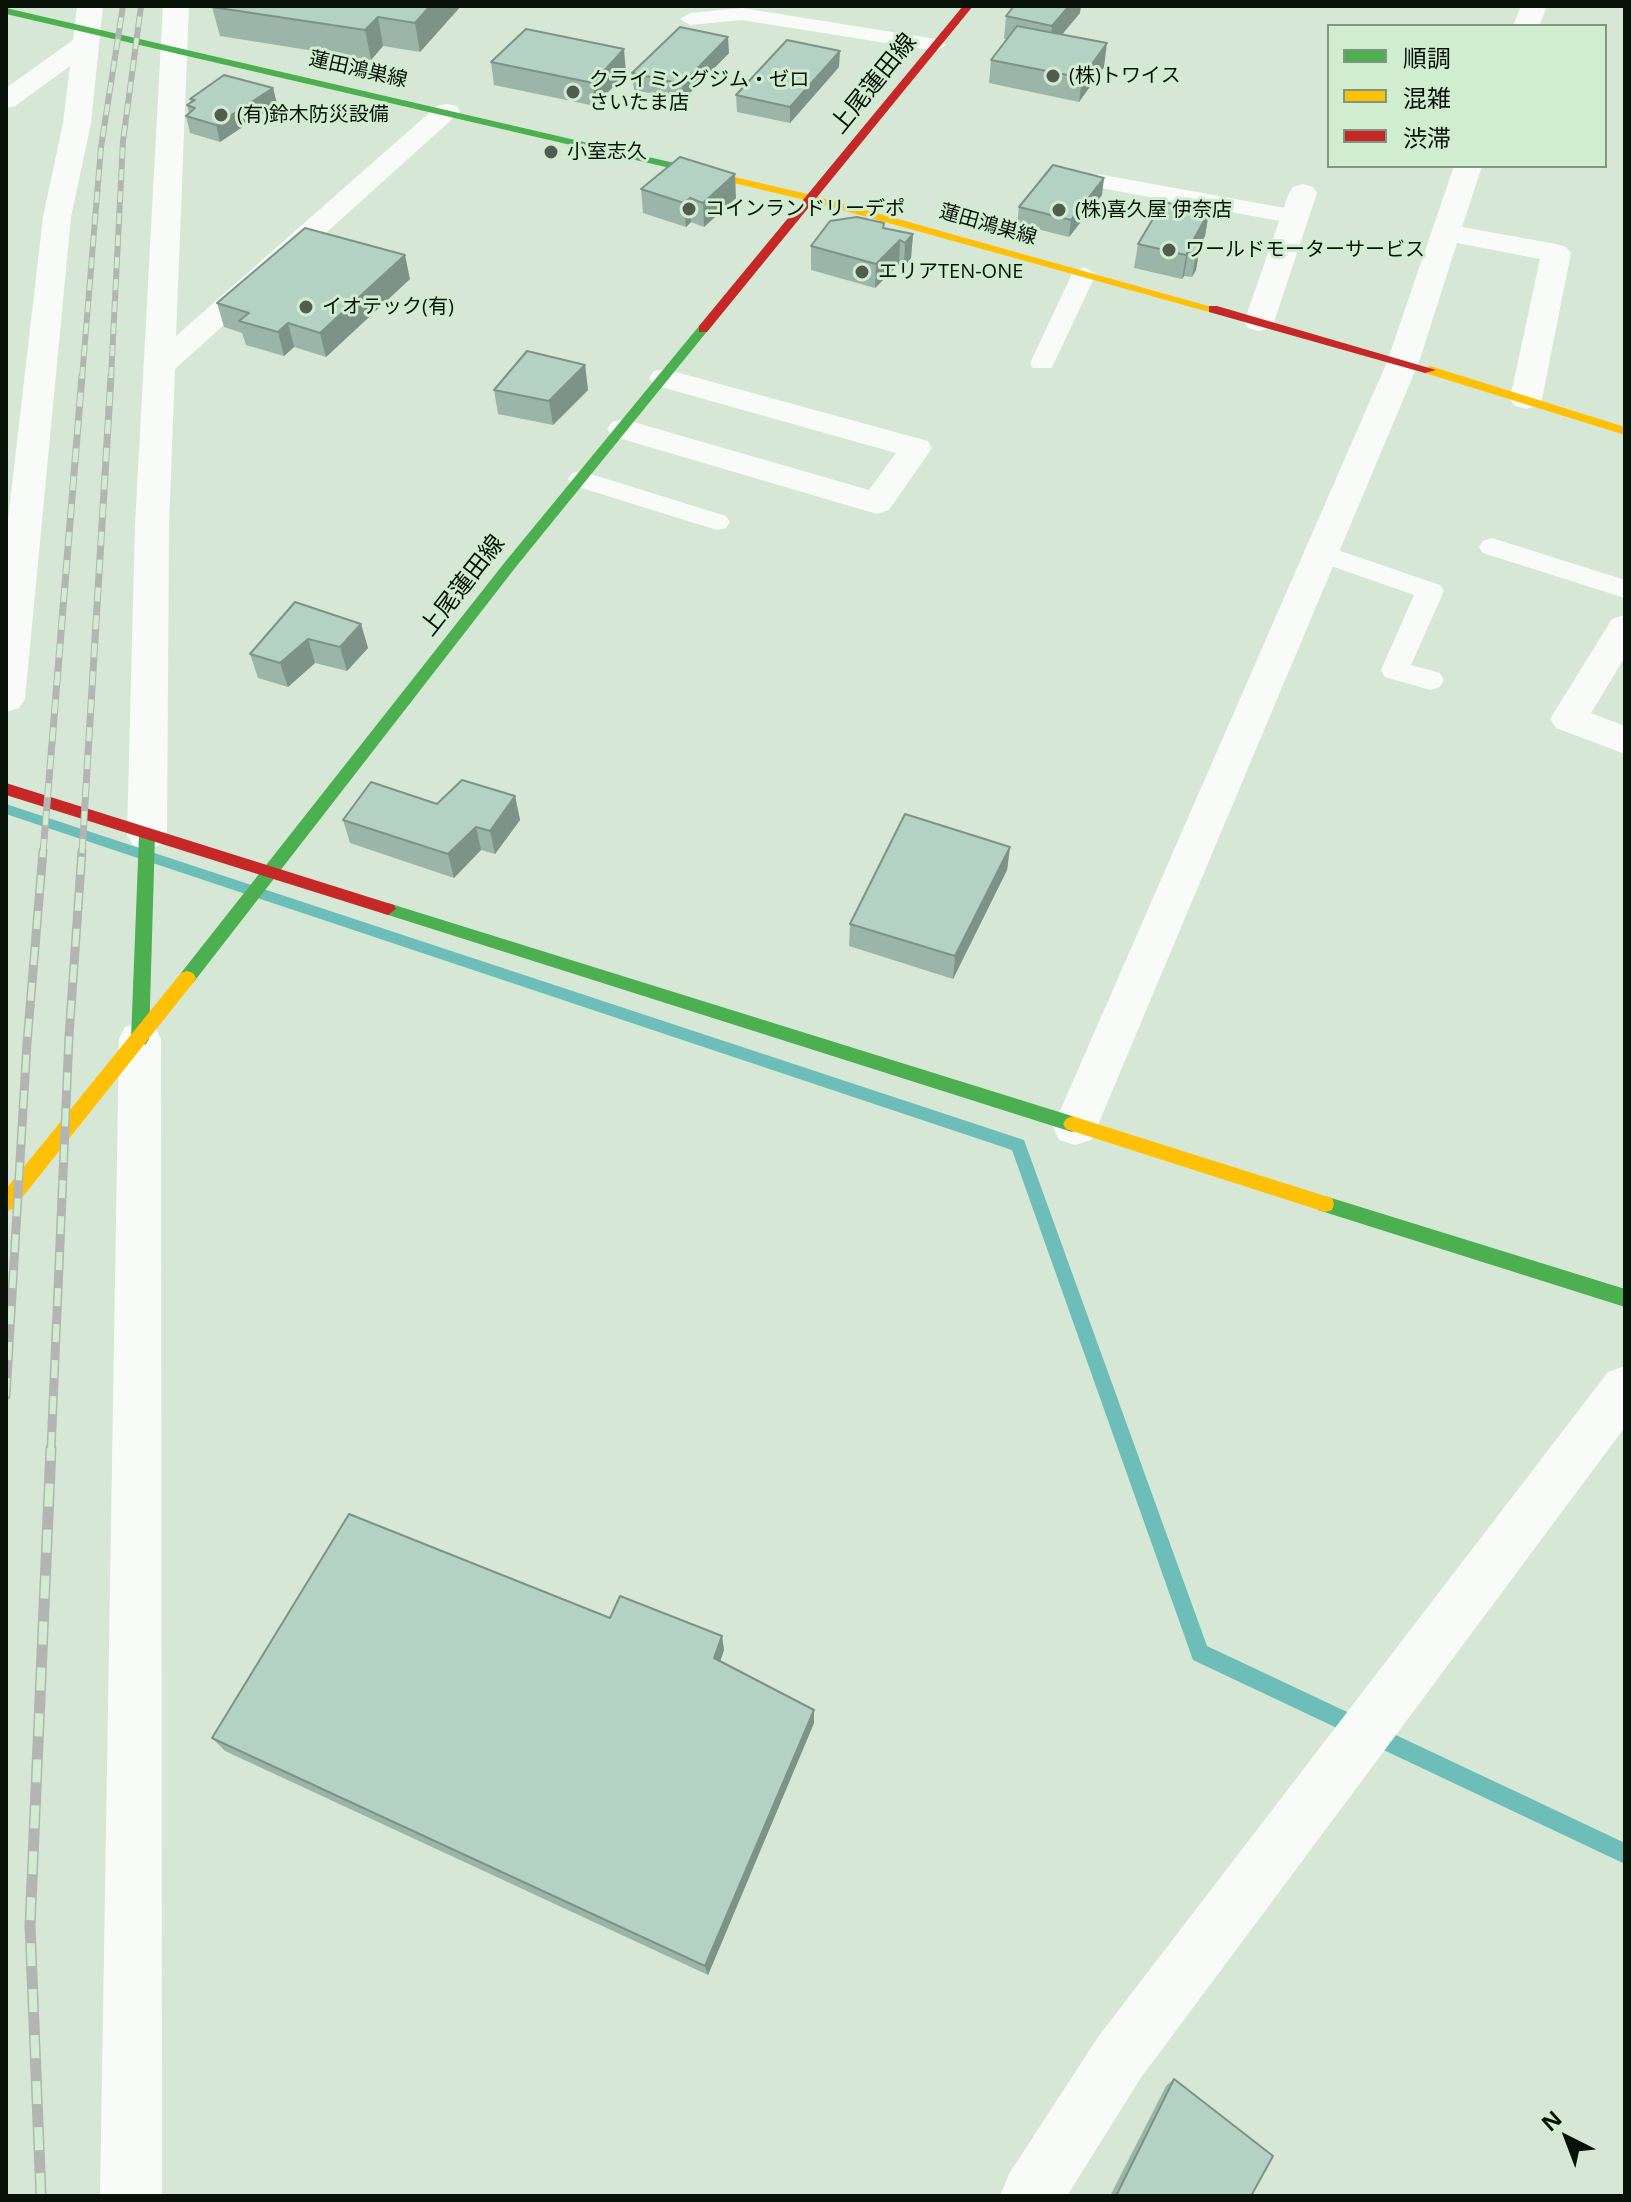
<!DOCTYPE html>
<meta charset="utf-8">
<style>
body{margin:0}
#map{position:relative;width:1631px;height:2202px;overflow:hidden;background:#d7e7d6;font-family:"Open Sans","Noto Sans JP",sans-serif}
canvas{display:block}
.frame{position:absolute;inset:0;border:8px solid #091209;pointer-events:none}
.legend{position:absolute;left:1327px;top:24px;width:280px;height:144px;box-sizing:border-box;background:#d1edd0;border:2px solid #819580;margin:0;padding:10px 14px;list-style:none;font-size:24px;color:#091209}
.legend li{display:flex;align-items:center;gap:16px;height:40px}
.legend b{width:40px;border:2px solid #819580}
.north{position:absolute;left:1527px;top:2098px;width:80px;height:80px;-webkit-text-stroke:6px #d1edd0;paint-order:stroke;rotate:318deg;font-size:22px;font-weight:700;line-height:32px;text-align:center;color:#091209}
.north::after{content:'';display:block;margin:auto;width:28px;height:36px;background:#091209;clip-path:polygon(50% 0,100% 100%,50% 72%,0 100%)}
</style>
<div id="map">
<canvas width="1631" height="2202"></canvas>
<div class="frame"></div>
<ul class="legend">
<li><b style="height:10px;background:#4caf50"></b>順調</li>
<li><b style="height:10px;background:#ffc107"></b>混雑</li>
<li><b style="height:10px;background:#c62828"></b>渋滞</li>
</ul>
<div class="north">N</div>
</div>
<script>
const ctx = document.querySelector('canvas').getContext('2d');
ctx.lineJoin = 'round';
function shape(rows) {
  const path = new Path2D();
  for (const r of rows) {
    path.moveTo(r[0], r[1]);
    for (let i = 2; i < r.length; i += 2) path.lineTo(r[i], r[i + 1]);
  }
  return path;
}
function fill(path, color) {
  ctx.fillStyle = color;
  ctx.fill(path, 'evenodd');
}
function stroke(path, color, width, dash) {
  ctx.strokeStyle = color;
  ctx.lineWidth = width;
  ctx.lineCap = dash ? 'butt' : 'round';
  ctx.setLineDash(dash || []);
  ctx.stroke(path);
}
function drawText(font, color, halo, rows, align = 'center') {
  ctx.font = font + ' "Open Sans","Noto Sans JP",sans-serif';
  ctx.lineWidth = 6;
  ctx.setLineDash([]);
  ctx.textBaseline = 'middle';
  ctx.strokeStyle = halo;
  ctx.fillStyle = color;
  for (const [text, x, y, turn = 0] of rows) {
    ctx.save();
    ctx.translate(x, y);
    ctx.rotate((+turn || 0) * Math.PI / 180);
    ctx.textAlign = isNaN(turn) ? turn : align;
    if (halo) ctx.strokeText(text, 0, 0);
    ctx.fillText(text, 0, 0);
    ctx.restore();
  }
}
fill(shape([
 [6,804,1024,1140,1207,1646,1625,1843,1625,1864,1193,1660,1012,1150,6,814,6,804]
]), '#6dbdb8');
fill(shape([
 [742,8,936,39,946,45,936,51,742,20,690,25,680,19,690,13,742,8],
 [1098,174,1296,210,1307,217,1296,224,1090,186,1087,181,1098,174],
 [1084,267,1096,274,1054,363,1051,368,1033,368,1030,363,1072,274,1084,267],
 [581,471,726,516,730,522,726,528,717,530,572,485,568,479,572,473,581,471],
 [1492,538,1625,580,1625,598,1483,553,1479,547,1483,541,1492,538],
 [1320,544,1440,585,1444,591,1411,665,1440,673,1444,680,1440,687,1430,690,1420,687,1385,677,1381,670,1414,595,1311,559,1307,553,1311,547,1320,544]
]), '#f9fbf9');
fill(shape([
 [77,6,103,6,91,123,71,217,25,699,19,708,6,712,6,537,43,217,63,123,70,66,15,106,6,108,6,88,73,40,77,6],
 [163,6,189,6,176,336,437,106,447,104,457,106,460,112,175,369,169,525,167,835,161,845,147,849,133,845,127,835,135,525,163,6],
 [1521,6,1547,6,1539,26,1513,26,1521,6],
 [1454,166,1482,166,1462,227,1556,244,1566,247,1571,253,1542,399,1537,406,1526,409,1515,406,1510,399,1540,259,1457,243,1419,362,1097,1127,1091,1140,1075,1145,1059,1140,1053,1127,1387,362,1454,166],
 [1303,184,1313,187,1317,193,1274,322,1270,328,1259,331,1248,328,1244,322,1289,193,1293,187,1303,184],
 [665,369,928,441,932,448,889,510,877,514,612,436,607,429,612,422,623,419,869,490,896,453,654,385,649,378,654,371,665,369],
 [1625,615,1625,657,1591,713,1625,726,1625,754,1556,728,1550,719,1612,619,1625,615],
 [140,1022,155,1027,161,1039,162,2196,100,2196,119,1039,125,1027,140,1022],
 [1625,1366,1625,1427,1140,2079,1067,2196,1000,2196,1009,2174,1098,2037,1608,1372,1625,1366]
]), '#f9fbf9');
fill(shape([
 [6,8,683,165,689,168,683,171,6,14,6,8],
 [699,326,709,329,515,568,193,983,181,983,178,978,181,973,505,562,699,326],
 [147,829,155,835,149,1039,146,1044,140,1046,134,1044,131,1039,139,835,147,829],
 [388,903,1072,1116,1078,1119,1081,1124,1078,1129,1072,1132,382,913,380,909,388,903],
 [1325,1196,1625,1289,1625,1307,1318,1210,1316,1204,1318,1198,1325,1196]
]), '#4caf50');
fill(shape([
 [683,165,816,196,1219,309,1209,312,809,201,679,170,679,166,683,165],
 [1430,366,1625,427,1625,435,1425,373,1424,370,1430,366],
 [187,971,193,973,196,978,193,983,13,1209,6,1211,6,1189,181,973,187,971],
 [1072,1116,1325,1196,1332,1198,1334,1204,1332,1210,1325,1212,1066,1129,1063,1124,1066,1119,1072,1116]
]), '#ffc107');
fill(shape([
 [963,6,973,6,707,332,699,332,699,326,963,6],
 [1209,306,1217,306,1436,370,1425,373,1209,312,1209,306],
 [6,783,394,905,396,909,388,915,6,795,6,783]
]), '#c62828');
const railFar3 = shape([
 [82,378,101,147,123,6],
 [111,378,123,141,141,6]
]);
const railFar2 = shape([
 [43,853,82,376],
 [82,853,111,376]
]);
const railFar1 = shape([
 [6,1396,27,1043,43,851],
 [51,1450,69,1036,82,851]
]);
const rail = shape([
 [41,2196,30,1926,51,1448]
]);
stroke(railFar3, '#b2b5b1', 6);
stroke(railFar2, '#b2b5b1', 7);
stroke(railFar1, '#b2b5b1', 9);
stroke(rail, '#b2b5b1', 11);
stroke(railFar3, '#d1edd0', 4, [11]);
stroke(railFar2, '#d1edd0', 5, [14]);
stroke(railFar1, '#d1edd0', 6, [18]);
stroke(rail, '#d1edd0', 8, [23]);
fill(shape([
 [213,6,461,6,420,52,383,46,371,60,220,36,212,7],
 [1080,13,1062,34,1104,67,1079,102,989,83,991,60,1007,39,1004,39,1006,16],
 [729,53,683,100,634,90,632,73],
 [491,62,626,73,595,106,494,85],
 [839,67,790,123,737,112,736,95],
 [273,88,277,104,220,142,190,133,186,116,189,113,187,105,191,103,190,99],
 [641,189,736,198,704,227,691,222,686,227,643,213],
 [1102,195,1069,237,1017,224,1019,207],
 [1209,212,1205,236,1199,246,1200,246,1196,270,1192,277,1184,276,1182,279,1134,268,1138,244],
 [884,228,913,234,911,258,904,267,899,264,875,288,811,270,811,246],
 [410,279,326,357,294,347,284,356,246,345,242,333,224,327,217,303],
 [585,365,588,390,553,425,498,414,494,390],
 [361,624,368,648,347,671,315,663,288,687,258,678,250,654],
 [515,796,520,820,495,854,481,850,454,878,350,843,343,820,437,804],
 [1010,847,1007,870,953,979,849,946,850,924],
 [610,1618,722,1636,724,1650,720,1662,814,1723,708,1975,225,1751,212,1738],
 [1174,2079,1251,2196,1110,2196,1166,2086]
]), '#9bb5a8');
fill(shape([
 [430,6,461,6,420,52,415,23],
 [1069,6,1081,6,1080,13,1050,49,1052,26],
 [378,17,383,46,371,60,365,30],
 [728,37,729,53,683,100,682,84],
 [1107,43,1104,67,1079,102,1082,78],
 [624,49,626,73,595,106,593,83],
 [840,51,839,67,790,123,790,107],
 [273,88,277,104,220,142,216,125],
 [735,174,736,198,704,227,703,203],
 [1104,178,1102,195,1069,237,1071,220],
 [690,198,691,222,686,227,684,203],
 [1209,212,1205,236,1195,253,1191,244],
 [913,234,911,258,904,267,905,243],
 [900,240,899,264,875,288,876,264],
 [1200,246,1196,270,1192,277,1196,253],
 [1188,252,1184,276,1182,279,1186,255],
 [405,255,410,279,326,357,320,333],
 [288,323,294,347,284,356,278,332],
 [585,365,588,390,553,425,549,401],
 [361,624,368,648,347,671,340,647],
 [308,639,315,663,288,687,280,663],
 [515,796,520,820,495,854,490,831],
 [476,827,481,850,454,878,448,854],
 [1010,847,1007,870,953,979,955,956],
 [722,1636,724,1650,716,1673,714,1658],
 [814,1710,814,1723,708,1975,705,1966]
]), '#7e9388');
const building = shape([
 [213,6,430,6,415,23,378,17,365,30,212,7,213,6],
 [1014,6,1069,6,1052,26,1006,16,1014,6],
 [1017,26,1107,43,1082,78,991,60,1017,26],
 [680,27,728,37,682,84,632,73,680,27],
 [526,29,624,49,593,83,491,62,526,29],
 [787,40,840,51,790,107,736,95,787,40],
 [224,75,273,88,216,125,186,116,195,108,187,105,195,100,190,99,224,75],
 [680,157,735,174,703,203,690,198,684,203,641,189,680,157],
 [1053,165,1104,178,1071,220,1019,207,1053,165],
 [1163,202,1209,212,1191,244,1200,246,1196,253,1188,252,1186,255,1138,244,1163,202],
 [857,217,884,223,883,228,913,234,905,243,900,240,876,264,811,246,830,221,857,217],
 [305,228,405,255,320,333,288,323,278,332,239,321,249,313,217,303,305,228],
 [527,351,585,365,549,401,494,390,527,351],
 [295,602,361,624,340,647,308,639,280,663,250,654,295,602],
 [462,780,515,796,490,831,476,827,448,854,343,820,371,782,437,804,462,780],
 [905,814,1010,847,955,956,850,924,905,814],
 [349,1514,610,1618,620,1596,722,1636,714,1658,814,1710,705,1966,212,1738,349,1514],
 [1174,2079,1273,2156,1251,2196,1116,2196,1174,2079]
]);
fill(building, '#b4d2c3');
stroke(building, '#7e9388', 2);
for (const [x, y, r, color] of [
 [1053,76,8,"#515d51"],
 [573,92,8,"#515d51"],
 [221,115,8,"#515d51"],
 [551,152,8,"#515d51"],
 [689,209,8,"#515d51"],
 [1059,210,8,"#515d51"],
 [1169,250,8,"#515d51"],
 [862,272,8,"#515d51"],
 [306,307,8,"#515d51"]
]) {
  const dot = new Path2D();
  dot.arc(x, y, r, 0, 2 * Math.PI);
  ctx.fillStyle = color;
  ctx.fill(dot);
  stroke(dot, '#d1edd0', 3);
}
drawText('20px', '#091209', '#d1edd0', [
 ["蓮田鴻巣線",358,70,13],
 ["蓮田鴻巣線",988,225,16]
]);
drawText('20px', '#091209', '#d1edd0', [
 ["(株)トワイス",1069,76],
 ["クライミングジム・ゼロ",589,80],
 ["さいたま店",589,103],
 ["(有)鈴木防災設備",237,115],
 ["小室志久",567,152],
 ["コインランドリーデポ",705,209],
 ["(株)喜久屋 伊奈店",1075,210],
 ["ワールドモーターサービス",1185,250],
 ["エリアTEN-ONE",878,272],
 ["イオテック(有)",322,307]
], 'left');
drawText('24px', '#091209', '#d1edd0', [
 ["上尾蓮田線",874,84,-51],
 ["上尾蓮田線",463,586,-52]
]);
</script>
